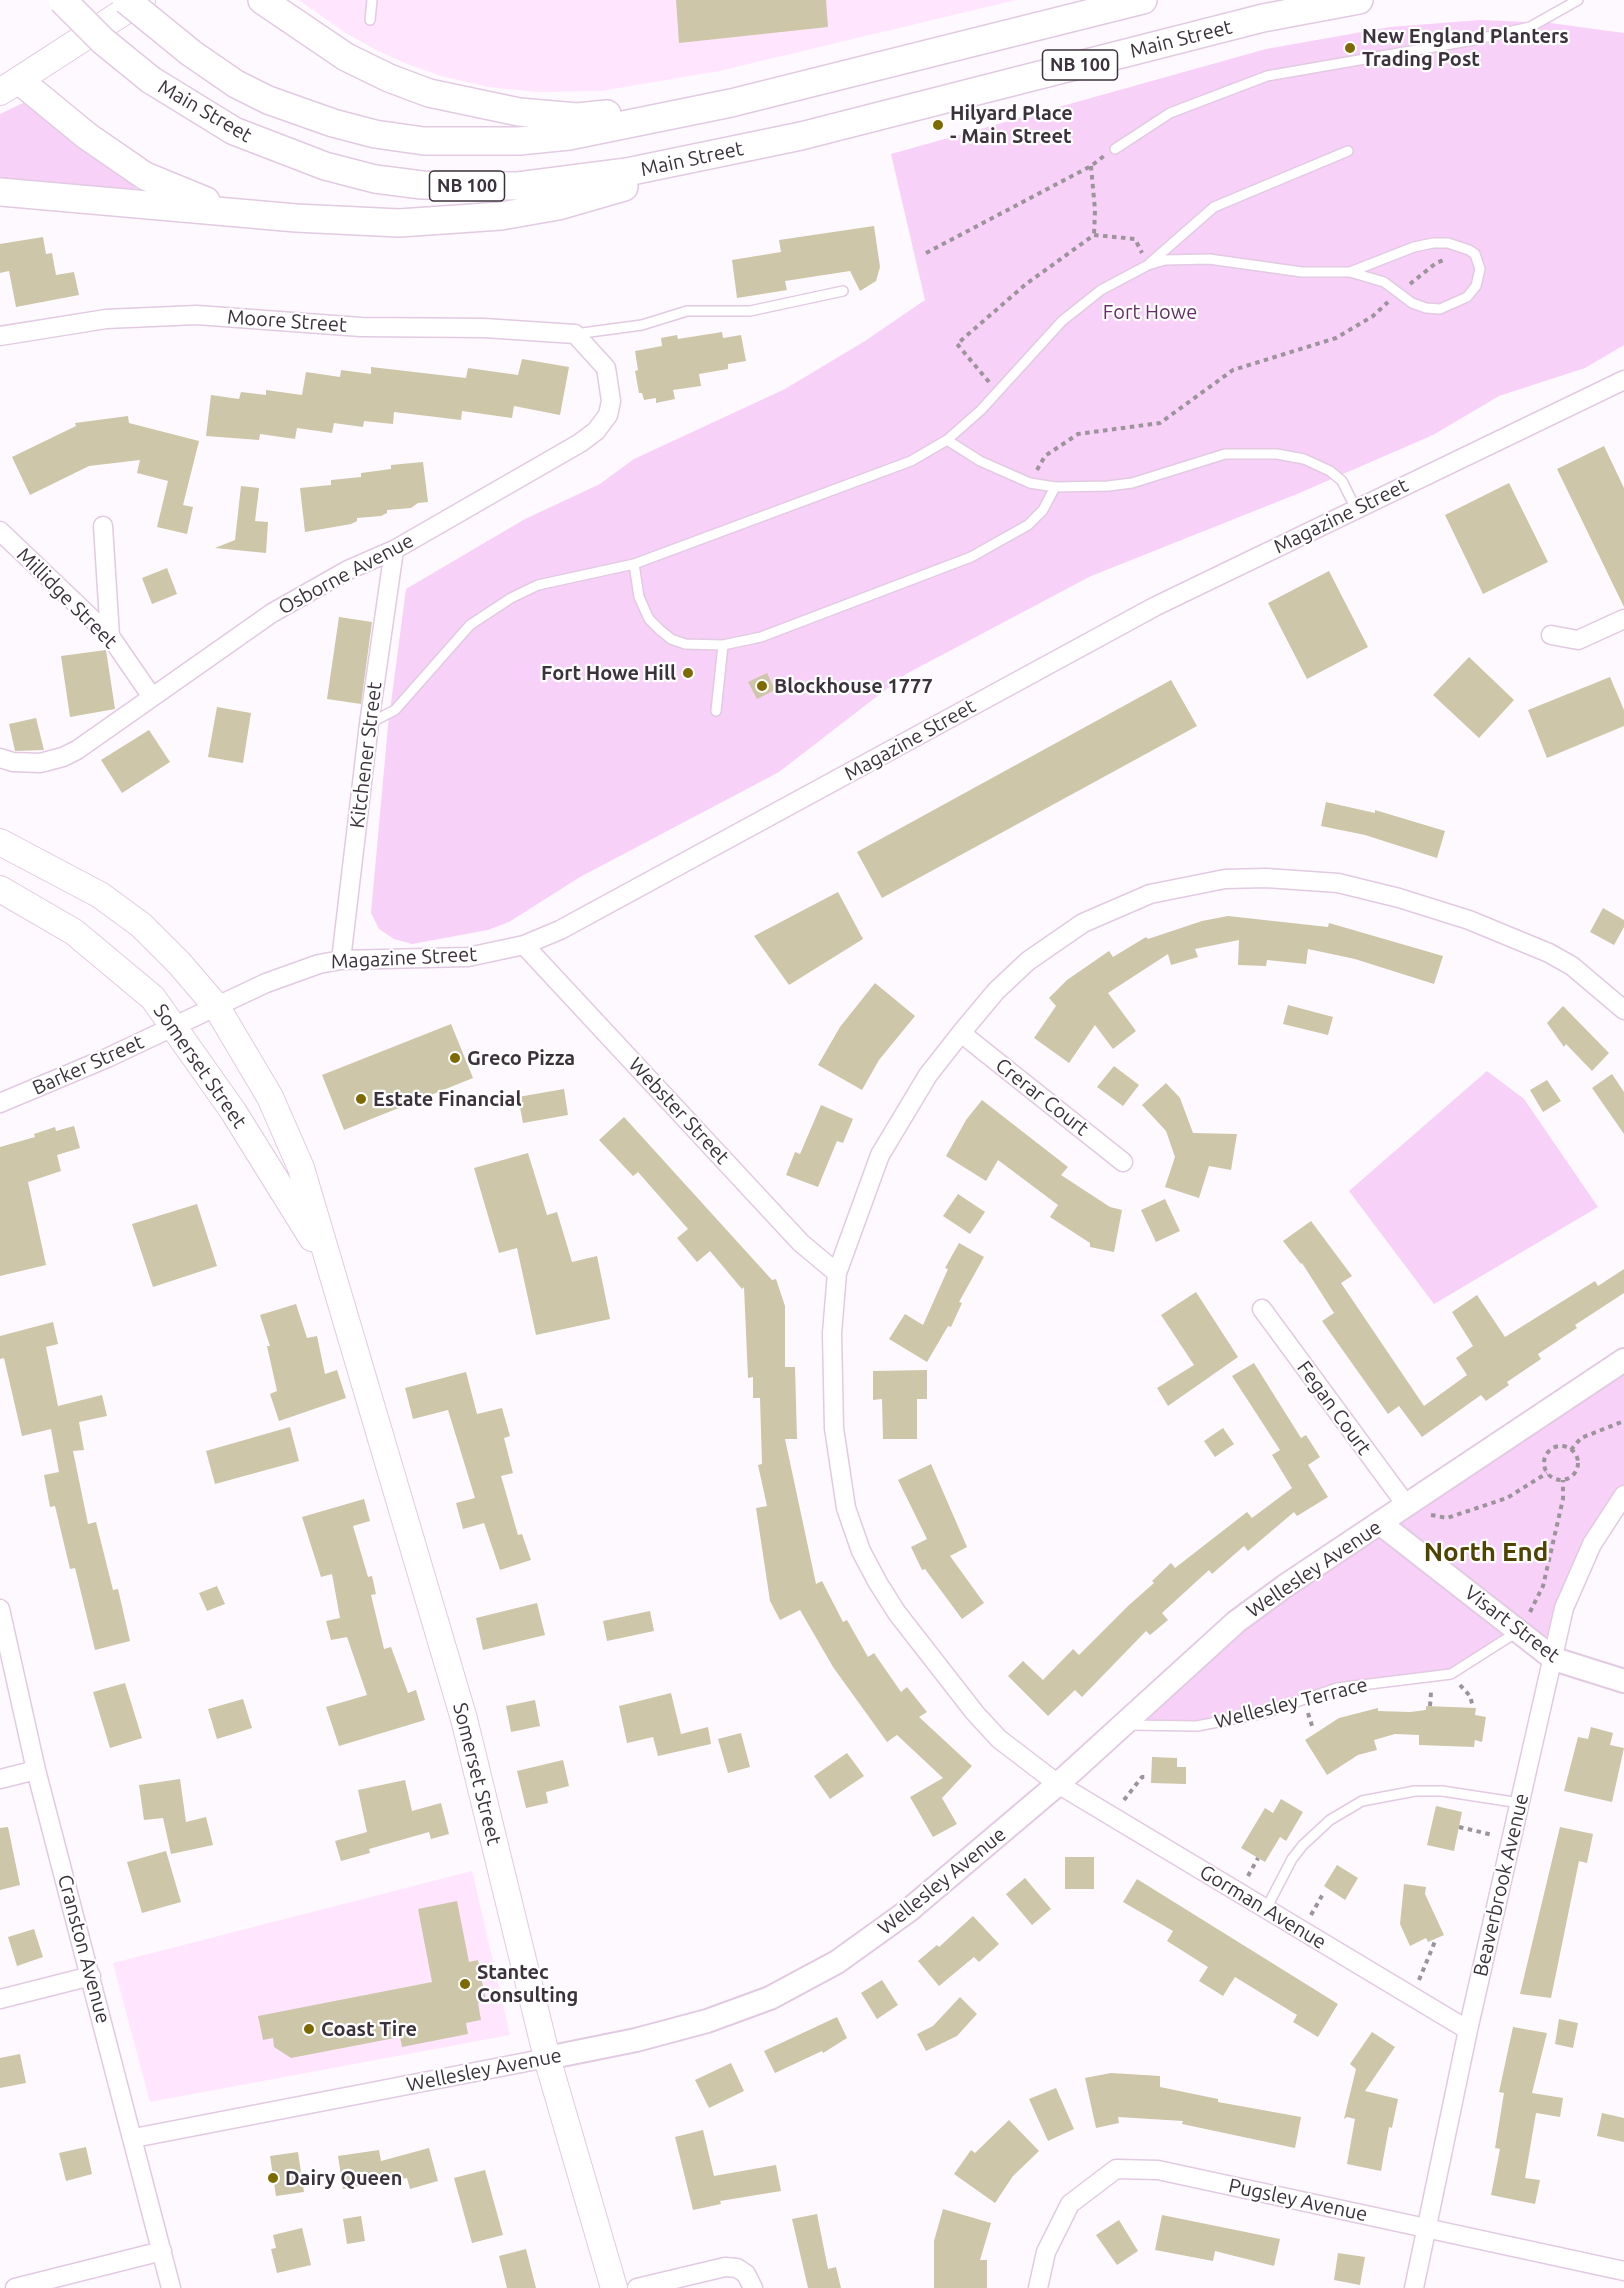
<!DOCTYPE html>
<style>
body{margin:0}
canvas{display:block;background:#fef9fe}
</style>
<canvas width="1624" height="2288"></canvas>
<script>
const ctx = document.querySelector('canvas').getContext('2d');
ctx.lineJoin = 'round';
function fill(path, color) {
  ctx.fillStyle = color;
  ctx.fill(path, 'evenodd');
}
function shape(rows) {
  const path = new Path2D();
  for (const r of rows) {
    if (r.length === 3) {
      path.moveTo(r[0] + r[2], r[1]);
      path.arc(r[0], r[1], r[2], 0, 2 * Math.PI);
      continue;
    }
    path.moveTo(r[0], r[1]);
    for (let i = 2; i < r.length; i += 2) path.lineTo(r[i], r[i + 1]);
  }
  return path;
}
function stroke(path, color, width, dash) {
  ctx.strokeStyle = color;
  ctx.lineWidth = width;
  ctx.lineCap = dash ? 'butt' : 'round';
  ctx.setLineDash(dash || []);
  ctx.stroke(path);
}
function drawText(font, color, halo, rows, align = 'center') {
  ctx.font = font + ' Ubuntu,sans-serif';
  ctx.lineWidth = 4.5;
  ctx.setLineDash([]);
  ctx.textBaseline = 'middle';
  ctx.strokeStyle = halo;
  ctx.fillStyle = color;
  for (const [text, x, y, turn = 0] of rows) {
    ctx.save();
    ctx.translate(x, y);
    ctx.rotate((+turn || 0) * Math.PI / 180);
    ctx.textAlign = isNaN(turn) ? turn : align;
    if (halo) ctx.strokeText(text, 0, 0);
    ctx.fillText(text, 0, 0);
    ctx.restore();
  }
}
fill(shape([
 [299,0,1016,0,719,71,601,91,537,92,488,87,441,76,407,64,378,51,344,32],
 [472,1871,510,2035,150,2102,113,1963]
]), '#ffe6fe');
fill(shape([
 [1480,20,1550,23,1624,33,1624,345,1585,368,1499,396,1433,435,1297,494,1091,576,906,674,779,772,580,877,509,922,488,930,412,944,394,939,379,929,371,913,388,726,406,589,525,519,600,484,634,459,785,389,865,341,925,300,891,154,1266,49,1390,27],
 [25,102,138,181,134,192,0,182,0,114],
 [1487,1071,1524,1099,1598,1207,1434,1304,1349,1191],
 [1624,1360,1624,1495,1609,1515,1554,1659,1519,1630,1451,1674,1337,1688,1264,1713,1197,1726,1123,1724,1236,1622]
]), '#f7d1f7');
fill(shape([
 [676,0,826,0,828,27,679,43],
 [874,226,880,267,876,281,860,291,850,271,785,281,787,290,737,298,732,260,781,252,779,240],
 [43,237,46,254,52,253,56,275,74,272,79,295,16,307,9,271,0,273,0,244],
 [722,332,723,338,741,335,746,361,728,364,728,369,699,374,701,386,673,390,675,399,656,403,656,398,644,400,642,393,639,393,635,371,638,370,635,351,662,346,661,338,677,335,678,339],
 [522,359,569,367,560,415,514,406,512,418,462,411,461,420,394,412,393,424,364,421,363,427,334,423,332,433,297,428,295,439,260,434,259,440,206,436,211,395,239,399,241,392,266,395,266,390,302,395,306,372,340,377,341,370,371,374,371,367,466,378,468,368,518,375],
 [128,416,129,423,199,441,183,505,193,507,187,534,157,527,168,481,137,473,140,460,89,466,30,495,12,457,76,426,75,423],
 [1604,446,1624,488,1624,607,1557,469],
 [423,462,428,502,418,503,411,508,387,510,387,513,381,516,357,518,357,521,351,524,305,532,300,488,331,485,331,480,361,477,361,473,391,469,391,465],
 [1509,483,1548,562,1483,594,1445,515],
 [241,486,259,488,255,521,268,522,266,553,215,548,235,540],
 [167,568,177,594,152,604,142,578],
 [1329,571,1368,647,1307,679,1268,603],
 [339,617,372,622,361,704,327,699],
 [106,650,115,709,70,717,61,656],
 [1469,657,1514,700,1479,738,1433,695],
 [767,673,775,690,757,699,748,682],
 [1610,677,1624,710,1624,726,1547,758,1528,710],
 [1171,680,1197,726,882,898,857,852],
 [217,707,251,713,243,763,208,757],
 [36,718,44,750,15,751,9,724],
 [149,730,170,762,122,793,101,760],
 [1326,802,1375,813,1375,810,1445,831,1437,858,1365,835,1321,826],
 [838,892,863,939,789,985,754,936],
 [1603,908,1624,920,1624,927,1614,945,1590,932],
 [1228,916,1328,927,1329,923,1443,956,1434,984,1355,959,1308,949,1306,964,1267,960,1266,966,1238,965,1239,940,1195,949,1198,957,1171,965,1168,954,1108,993,1136,1031,1113,1049,1095,1025,1069,1063,1034,1038,1056,1006,1049,998,1067,980,1109,951,1113,957,1146,937,1148,939,1202,921],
 [875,983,915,1016,879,1060,862,1090,818,1065,840,1027],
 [1288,1005,1333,1017,1328,1035,1283,1024],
 [1563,1006,1609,1053,1592,1071,1566,1044,1564,1047,1547,1023],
 [451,1024,473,1078,344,1130,322,1075],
 [1114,1066,1139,1085,1123,1106,1097,1087],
 [1612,1074,1624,1092,1624,1134,1592,1088],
 [1547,1080,1561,1101,1543,1112,1530,1090],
 [1166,1083,1180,1098,1193,1133,1237,1134,1231,1170,1209,1166,1199,1198,1165,1187,1175,1157,1166,1131,1142,1105],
 [564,1089,568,1115,523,1123,518,1097],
 [982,1100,1068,1167,1061,1175,1110,1207,1122,1210,1114,1252,1090,1247,1090,1243,1050,1217,1058,1205,998,1160,986,1181,946,1156,966,1120],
 [821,1105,853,1119,843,1143,837,1141,818,1187,786,1175,795,1152,800,1154],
 [624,1117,772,1280,776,1279,785,1306,785,1367,795,1367,797,1439,785,1439,816,1584,822,1581,843,1622,847,1620,868,1657,874,1653,901,1692,907,1687,927,1712,919,1717,972,1766,942,1798,957,1824,933,1837,910,1797,943,1778,897,1735,887,1742,833,1667,800,1610,780,1620,770,1601,756,1508,767,1506,758,1465,762,1464,760,1398,753,1398,753,1377,748,1378,744,1287,742,1289,710,1251,697,1262,677,1238,688,1229,638,1172,633,1176,599,1140],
 [74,1126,80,1148,57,1155,61,1171,28,1182,46,1265,0,1276,0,1147,35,1137,34,1134,55,1127,56,1131],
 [528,1153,547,1215,557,1212,572,1262,597,1256,610,1319,536,1335,517,1248,499,1253,474,1168],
 [958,1194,985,1212,970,1234,943,1216],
 [1165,1199,1180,1231,1156,1242,1141,1210],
 [197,1204,217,1266,153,1287,132,1224],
 [1311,1221,1352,1276,1341,1283,1424,1406,1467,1375,1456,1358,1473,1346,1452,1312,1477,1295,1505,1337,1595,1281,1598,1286,1624,1269,1624,1293,1575,1325,1577,1328,1538,1354,1541,1359,1507,1382,1509,1385,1486,1401,1481,1395,1422,1437,1399,1406,1388,1414,1322,1321,1334,1313,1302,1263,1301,1264,1283,1241],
 [959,1243,984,1257,959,1302,962,1303,951,1327,948,1326,927,1362,889,1339,905,1314,923,1325,948,1269,945,1268],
 [1196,1292,1238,1357,1168,1406,1157,1388,1194,1365,1161,1315],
 [296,1304,307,1338,317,1336,325,1374,337,1370,346,1398,279,1421,270,1394,277,1391,267,1346,270,1346,260,1315],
 [53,1322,58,1344,46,1347,58,1406,102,1395,107,1416,79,1422,84,1450,73,1451,88,1524,96,1522,113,1590,118,1589,130,1641,95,1650,75,1568,70,1569,55,1506,50,1507,44,1475,59,1472,51,1429,22,1436,4,1358,0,1359,0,1336],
 [1254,1363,1301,1438,1306,1435,1320,1457,1308,1465,1328,1497,1297,1516,1294,1512,1248,1551,1244,1546,1212,1574,1209,1570,1162,1613,1168,1620,1150,1635,1146,1631,1082,1697,1075,1690,1048,1716,1008,1676,1023,1661,1043,1680,1073,1649,1079,1655,1128,1606,1154,1583,1152,1581,1171,1563,1175,1568,1247,1512,1252,1518,1292,1488,1272,1455,1280,1450,1232,1376],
 [927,1370,927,1399,917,1399,917,1439,883,1439,882,1399,873,1400,873,1371],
 [466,1372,477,1414,502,1408,510,1436,504,1438,513,1473,501,1476,518,1535,522,1534,531,1560,500,1570,484,1523,463,1529,456,1503,475,1498,448,1410,413,1419,405,1388],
 [290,1427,299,1461,215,1484,206,1451],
 [1223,1428,1234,1444,1215,1457,1204,1441],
 [931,1464,967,1547,950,1556,984,1603,962,1619,925,1569,922,1570,911,1547,927,1539,898,1480],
 [364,1499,370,1521,353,1526,368,1577,372,1576,376,1594,371,1595,384,1649,391,1647,408,1693,416,1690,425,1720,339,1746,326,1707,367,1695,347,1637,331,1640,326,1621,340,1618,332,1574,321,1577,302,1517],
 [217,1586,225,1604,207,1611,199,1593],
 [537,1603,545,1635,483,1650,476,1618],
 [650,1611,654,1631,607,1641,603,1621],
 [125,1683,142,1738,110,1748,93,1692],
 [671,1693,681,1734,708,1727,711,1744,658,1756,653,1737,627,1743,619,1706],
 [243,1699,252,1728,217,1739,208,1709],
 [535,1700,540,1726,511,1732,506,1706],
 [1426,1706,1476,1708,1475,1715,1486,1717,1482,1742,1475,1740,1474,1747,1419,1745,1419,1735,1395,1734,1374,1740,1377,1750,1358,1755,1327,1775,1305,1740,1339,1718,1378,1708,1378,1711,1410,1712,1426,1710],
 [1591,1727,1613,1733,1610,1745,1624,1748,1612,1802,1564,1791,1578,1737,1588,1739],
 [741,1733,750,1767,728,1773,718,1739],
 [847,1753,864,1776,830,1799,814,1776],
 [1152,1757,1177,1758,1177,1767,1186,1767,1186,1784,1151,1783],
 [563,1760,569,1786,546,1792,548,1803,526,1808,517,1771],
 [180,1779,186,1822,206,1817,213,1845,171,1854,163,1818,144,1820,139,1785],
 [405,1780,412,1811,441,1803,449,1834,431,1839,429,1832,369,1849,370,1853,341,1861,335,1841,367,1832,358,1790],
 [1281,1799,1303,1812,1286,1841,1280,1837,1265,1862,1241,1848,1265,1808,1273,1813],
 [1436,1806,1462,1812,1454,1851,1427,1845],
 [8,1827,20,1885,0,1890,0,1828],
 [1560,1827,1593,1834,1587,1863,1579,1861,1551,1998,1520,1994],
 [166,1851,181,1902,142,1913,127,1862],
 [1065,1857,1094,1857,1094,1889,1065,1889],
 [1337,1865,1358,1878,1345,1900,1324,1886],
 [1025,1878,1051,1909,1032,1925,1006,1894],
 [1137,1879,1338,2004,1318,2037,1293,2022,1297,2015,1235,1977,1223,1996,1199,1981,1208,1967,1167,1941,1173,1931,1123,1902],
 [1404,1884,1426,1887,1425,1894,1444,1935,1428,1942,1426,1938,1410,1946,1400,1924],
 [457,1901,469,1962,478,1960,486,2002,478,2003,481,2020,466,2023,468,2034,402,2047,400,2037,291,2058,274,2047,273,2038,263,2040,258,2016,432,1982,418,1909],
 [973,1916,999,1944,979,1962,974,1957,939,1986,918,1961,937,1945,939,1947],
 [34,1929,43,1957,17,1966,8,1937],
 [882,1980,898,2005,877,2019,861,1993],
 [960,1997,977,2014,957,2036,926,2051,917,2034,933,2026],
 [837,2017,847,2038,823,2053,822,2051,775,2073,764,2051],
 [1559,2019,1578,2023,1573,2048,1555,2044],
 [1513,2027,1547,2033,1532,2093,1563,2098,1560,2117,1536,2113,1525,2178,1540,2180,1535,2204,1491,2195,1500,2149,1495,2148,1504,2093,1499,2092],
 [1372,2032,1395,2047,1365,2091,1398,2099,1392,2128,1389,2127,1381,2171,1347,2164,1355,2119,1347,2117,1344,2119,1356,2069,1350,2064],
 [20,2054,26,2083,0,2088,0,2058],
 [731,2063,744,2091,709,2108,695,2080],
 [1111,2073,1160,2076,1160,2087,1218,2099,1218,2102,1301,2117,1295,2148,1182,2124,1183,2121,1118,2117,1119,2123,1096,2128,1085,2078],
 [1056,2088,1074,2129,1048,2141,1029,2099],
 [1602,2113,1624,2118,1624,2142,1597,2136],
 [1009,2120,1039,2151,1013,2176,995,2203,954,2174,971,2150,975,2153],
 [703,2130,714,2176,776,2165,781,2191,720,2201,721,2204,693,2210,675,2137],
 [86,2147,92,2174,66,2181,59,2153],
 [429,2148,438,2181,410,2189,407,2178,343,2189,338,2156,379,2150,381,2161],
 [298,2152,304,2192,276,2196,270,2156],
 [485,2170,503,2235,472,2243,454,2178],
 [943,2209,991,2223,980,2260,987,2260,987,2288,934,2288,934,2241],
 [817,2214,828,2269,836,2267,841,2288,808,2288,792,2219],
 [1162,2215,1280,2239,1274,2266,1215,2251,1213,2261,1155,2250],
 [361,2216,365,2241,347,2244,343,2219],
 [1119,2220,1138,2251,1117,2265,1096,2235],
 [302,2228,311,2265,277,2273,271,2249,276,2248,273,2235],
 [526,2249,536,2288,507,2288,499,2256],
 [1338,2253,1365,2257,1360,2285,1334,2280]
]), '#cdc6a8');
const service = shape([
 [370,20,372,0],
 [1115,149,1170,113,1267,76,1474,40,1530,27,1578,0],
 [1150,263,1214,207,1348,151],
 [575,334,642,325,687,311,750,311,843,291],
 [947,440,980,461,1030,483,1055,487,1108,486,1132,483,1225,454,1277,454,1304,459,1330,471,1342,481,1356,509],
 [634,564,639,597,649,619,660,630,671,639,685,644,723,645,761,637,971,557,1028,525,1043,510,1055,487],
 [716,711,723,645],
 [370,723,395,710,470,625,511,598,538,585,634,564,911,461,947,440,981,410,1062,321,1101,290,1148,265,1165,260,1209,259,1302,272,1350,272,1384,282,1412,303,1426,308,1440,309,1467,297,1476,286,1480,269,1475,254,1469,250,1448,243,1433,243,1414,247,1350,272],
 [1129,1725,1197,1726,1264,1713,1337,1688,1451,1674,1517,1632],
 [1266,1909,1292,1859,1303,1845,1330,1820,1362,1801,1415,1791,1442,1791,1520,1803]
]);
const minor = shape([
 [0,336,106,319,197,315,361,327,484,328,575,334,606,368,611,401,608,415,596,431,580,443,394,550,348,570,272,613,77,750,63,757,40,763,13,762,0,758],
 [103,526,110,636],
 [0,531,110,636,152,697],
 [1551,635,1578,640,1624,619],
 [524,945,801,1243,837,1273],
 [341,960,369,724,394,550],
 [961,1033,1123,1162],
 [0,1103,107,1058,266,983,319,964,341,960,468,957,524,945,560,930,1156,606,1624,380],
 [1262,1309,1407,1506],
 [0,1609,36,1770,171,2288],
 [0,1779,36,1770],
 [0,1999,91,1976],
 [1468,2030,1058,1784,999,1739,975,1713,897,1613,878,1583,861,1551,846,1508,834,1428,832,1333,837,1273,880,1155,928,1075,961,1033,996,991,1028,961,1083,923,1150,894,1225,879,1266,878,1338,883,1399,898,1469,920,1549,953,1572,966,1624,1010],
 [134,2138,547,2058],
 [15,2288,162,2251],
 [637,2288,725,2267,737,2268,746,2274,753,2288],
 [1038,2288,1046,2252,1070,2204,1116,2169,1158,2170,1624,2271],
 [1414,2288,1468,2030,1564,1608,1592,1544,1624,1495]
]);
const tertiary = shape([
 [1381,1524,1554,1659,1624,1681],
 [547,2058,636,2040,707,2021,770,1998,837,1962,908,1911,1058,1784,1236,1622,1285,1586,1624,1360]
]);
const secondary = shape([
 [0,92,142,0],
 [0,842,100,895,141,925,179,963,216,1006,232,1033,270,1097,301,1168,464,1719,547,2058,614,2288],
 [0,889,74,932,153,998,233,1111,312,1238]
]);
const primary = shape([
 [262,0,346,57,389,78,429,93,519,112,577,117,607,114],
 [191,53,236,84,268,100,333,123,375,134,424,141,519,141,569,136,731,103,1143,0],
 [151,80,234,131,325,166,375,179,422,185,518,186,627,172,801,136,1263,18,1359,0],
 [20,81,87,136,145,176,206,201],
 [0,192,296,218,399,223,501,216,558,206,624,187]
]);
stroke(service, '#e2cae2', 12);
stroke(minor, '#e2cae2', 21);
stroke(tertiary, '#e2cae2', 26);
stroke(secondary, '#e2cae2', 28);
stroke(primary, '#e2cae2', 30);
stroke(shape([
 [1091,166,1095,210,1094,235],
 [926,253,1091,166,1104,156],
 [1410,284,1436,263,1446,259],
 [989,382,957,344,1026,284,1094,235,1135,239,1142,253],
 [1037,470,1045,456,1078,434,1160,423,1233,370,1336,338,1373,316,1388,302],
 [1561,1463,17],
 [1571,1450,1581,1438,1624,1421],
 [1431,1515,1447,1518,1507,1498,1547,1473],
 [1530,1612,1543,1586,1563,1499,1563,1480],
 [1460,1685,1470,1696,1473,1707],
 [1430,1706,1431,1692],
 [1308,1713,1313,1729],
 [1124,1800,1142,1777,1148,1777],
 [1459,1827,1493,1835],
 [1248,1876,1258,1858],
 [1311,1915,1324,1892],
 [1419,1980,1436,1939]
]), '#9b949b', 4, [4.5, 4.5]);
stroke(service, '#fff', 9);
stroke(minor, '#fff', 18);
stroke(tertiary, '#fff', 22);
stroke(secondary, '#fff', 26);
stroke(primary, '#fff', 27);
const primaryBridge = shape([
 [62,0,103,41,151,80],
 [126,0,191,53]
]);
stroke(primaryBridge, '#e2cae2', 30, []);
stroke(primaryBridge, '#fff', 27);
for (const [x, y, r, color] of [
 [1350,48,6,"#7e6a02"],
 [938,125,6,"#7e6a02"],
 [688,673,6,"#7e6a02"],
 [762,686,6,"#7e6a02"],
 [455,1058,6,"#7e6a02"],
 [361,1099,6,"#7e6a02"],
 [465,1984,6,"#7e6a02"],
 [309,2029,6,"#7e6a02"],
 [273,2178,6,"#7e6a02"]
]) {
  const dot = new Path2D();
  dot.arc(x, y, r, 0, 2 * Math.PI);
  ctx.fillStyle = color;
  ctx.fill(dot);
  stroke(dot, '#fff', 2);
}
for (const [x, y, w] of [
 [1080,65,75],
 [467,186,75]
]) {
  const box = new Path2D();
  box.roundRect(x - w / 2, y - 15, w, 30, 4.5);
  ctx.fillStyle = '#fff';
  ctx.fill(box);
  stroke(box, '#3b323b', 1.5);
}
drawText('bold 18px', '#3b323b', null, [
 ["NB 100",1080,65],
 ["NB 100",467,186]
]);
drawText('bold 20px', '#3b323b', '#fff', [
 ["New England Planters",1362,36],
 ["Trading Post",1362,59],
 ["Hilyard Place",950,113],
 ["- Main Street",950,136],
 ["Fort Howe Hill",676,673,"right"],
 ["Blockhouse 1777",774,686],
 ["Greco Pizza",467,1058],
 ["Estate Financial",373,1099],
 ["Stantec",477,1972],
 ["Consulting",477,1995],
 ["Coast Tire",321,2029],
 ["Dairy Queen",285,2178]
], 'left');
drawText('20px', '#3b323b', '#fff', [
 ["Main Street",1181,39,-14],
 ["Main Street",205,111,30],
 ["Main Street",692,159,-12],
 ["Moore Street",287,321,4],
 ["Magazine Street",1341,516,-26],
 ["Osborne Avenue",346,574,-28],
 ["Millidge Street",67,598,45],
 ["Magazine Street",910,740,-29],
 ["Kitchener Street",366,755,-83],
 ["Magazine Street",404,958,-3],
 ["Barker Street",88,1065,-24],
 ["Somerset Street",200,1066,55],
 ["Crerar Court",1042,1097,38],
 ["Webster Street",679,1111,47],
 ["Fegan Court",1334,1408,54],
 ["Wellesley Avenue",1314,1569,-34],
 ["Visart Street",1512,1624,37],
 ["Wellesley Terrace",1291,1703,-14],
 ["Somerset Street",477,1774,76],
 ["Wellesley Avenue",942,1881,-39],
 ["Beaverbrook Avenue",1501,1885,-77],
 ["Gorman Avenue",1263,1907,31],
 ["Cranston Avenue",84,1949,75],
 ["Wellesley Avenue",484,2070,-11],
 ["Pugsley Avenue",1298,2200,12]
]);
drawText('20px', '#662e68', '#fff', [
 ["Fort Howe",1150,312]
]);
drawText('bold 26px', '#504200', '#fff', [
 ["North End",1486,1552]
]);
</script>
